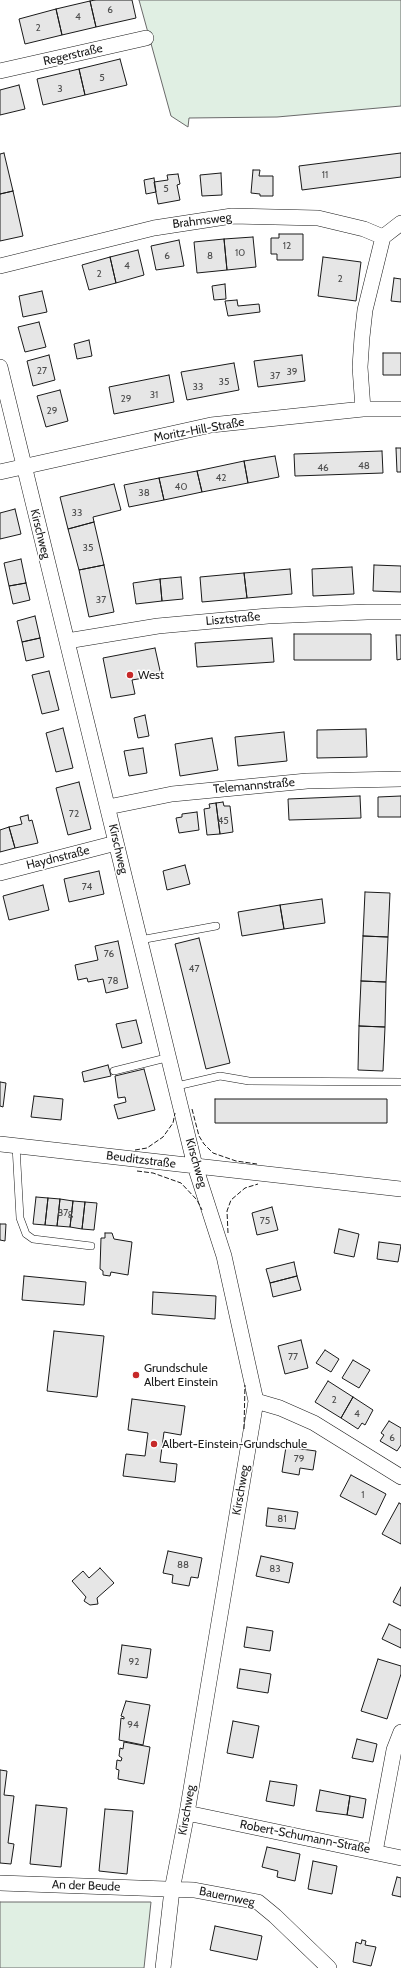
<!DOCTYPE html>
<meta charset="utf-8">
<style>
body{margin:0}
canvas{display:block;background:#fff}
</style>
<canvas width="401" height="1968"></canvas>
<script>
const ctx = document.querySelector('canvas').getContext('2d');
ctx.lineJoin = 'round';
function fill(path, color) {
  ctx.fillStyle = color;
  ctx.fill(path, 'evenodd');
}
function shape(rows) {
  const path = new Path2D();
  for (const r of rows) {
    path.moveTo(r[0], r[1]);
    for (let i = 2; i < r.length; i += 2) path.lineTo(r[i], r[i + 1]);
  }
  return path;
}
function stroke(path, color, width, dash) {
  ctx.strokeStyle = color;
  ctx.lineWidth = width;
  ctx.lineCap = dash ? 'butt' : 'round';
  ctx.setLineDash(dash || []);
  ctx.stroke(path);
}
function drawText(font, color, halo, rows, align = 'center') {
  ctx.font = font + ' Cabin,sans-serif';
  ctx.lineWidth = 3;
  ctx.setLineDash([]);
  ctx.textBaseline = 'middle';
  ctx.strokeStyle = halo;
  ctx.fillStyle = color;
  for (const [text, x, y, turn = 0] of rows) {
    ctx.save();
    ctx.translate(x, y);
    ctx.rotate((+turn || 0) * Math.PI / 180);
    ctx.textAlign = isNaN(turn) ? turn : align;
    if (halo) ctx.strokeText(text, 0, 0);
    ctx.fillText(text, 0, 0);
    ctx.restore();
  }
}
const green = shape([
 [139,0,401,0,401,106,277,117,189,118,188,127,171,116,139,0],
 [0,1902,151,1902,144,1968,0,1968,0,1902]
]);
fill(green, '#e0efe3');
stroke(green, '#6a6a6a', 1);
const building = shape([
 [95,0,132,0,136,18,96,27,90,1,95,0],
 [90,1,96,27,62,35,56,9,90,1],
 [56,9,62,35,25,44,19,19,56,9],
 [120,59,127,85,85,95,79,69,120,59],
 [79,69,85,95,43,105,37,79,79,69],
 [19,85,25,109,0,115,0,90,19,85],
 [4,153,13,191,0,194,0,154,4,153],
 [401,153,401,177,302,190,299,166,401,153],
 [253,170,260,170,259,176,273,176,273,196,260,196,260,194,251,193,253,170],
 [221,173,222,195,202,196,200,175,221,173],
 [178,174,180,184,177,185,180,200,158,204,154,182,168,180,167,175,178,174],
 [154,178,156,192,146,194,144,180,154,178],
 [13,191,23,236,0,241,0,194,13,191],
 [279,234,303,234,303,260,277,260,277,254,271,254,271,238,279,238,279,234],
 [253,237,256,267,227,270,224,239,253,237],
 [224,239,227,270,197,273,194,242,224,239],
 [179,240,184,266,156,270,151,246,179,240],
 [138,250,144,275,116,283,110,257,138,250],
 [110,257,116,283,89,290,82,265,110,257],
 [323,257,361,262,356,301,318,296,323,257],
 [394,278,401,279,401,302,391,301,394,278],
 [225,284,226,299,214,300,212,286,225,284],
 [42,291,47,312,23,317,19,296,42,291],
 [237,300,238,306,259,304,260,312,228,316,225,301,237,300],
 [39,322,46,347,25,352,18,327,39,322],
 [89,340,92,356,77,359,74,344,89,340],
 [383,353,401,353,401,375,383,375,383,353],
 [49,355,55,380,33,386,27,361,49,355],
 [302,355,305,381,258,387,254,361,302,355],
 [234,363,239,390,187,400,181,372,234,363],
 [169,375,174,402,114,414,109,387,169,375],
 [60,390,68,421,46,427,37,396,60,390],
 [396,448,401,448,401,472,397,472,396,448],
 [382,451,383,473,295,476,294,454,382,451],
 [275,456,279,477,248,483,244,461,275,456],
 [244,461,248,483,202,492,197,471,244,461],
 [197,471,202,492,164,500,159,478,197,471],
 [159,478,164,500,129,507,124,485,159,478],
 [114,484,121,510,93,517,94,522,68,529,60,497,114,484],
 [15,509,21,534,0,539,0,513,15,509],
 [94,522,104,565,79,570,68,529,94,522],
 [21,559,26,583,9,586,4,563,21,559],
 [104,565,114,612,89,617,79,570,104,565],
 [374,565,401,566,401,592,373,591,374,565],
 [352,567,354,594,313,596,312,569,352,567],
 [290,569,292,594,247,598,244,573,290,569],
 [244,573,247,598,202,602,200,577,244,573],
 [181,577,183,599,162,601,160,579,181,577],
 [160,579,162,601,136,604,133,583,160,579],
 [26,583,30,600,13,604,9,586,26,583],
 [35,616,40,638,22,642,17,621,35,616],
 [294,634,371,634,371,660,294,660,294,634],
 [396,635,401,635,401,659,397,660,396,635],
 [40,638,44,657,26,661,22,642,40,638],
 [272,638,274,662,197,667,195,643,272,638],
 [155,648,161,675,132,680,135,694,111,698,103,658,155,648],
 [49,671,59,710,42,714,32,675,49,671],
 [145,715,149,736,138,738,134,718,145,715],
 [63,728,73,768,56,772,46,733,63,728],
 [366,729,367,757,317,758,317,730,366,729],
 [284,732,287,761,238,766,235,737,284,732],
 [212,738,218,770,180,776,175,744,212,738],
 [143,748,147,773,129,776,124,751,143,748],
 [79,782,91,829,68,835,56,788,79,782],
 [360,796,361,818,289,820,288,799,360,796],
 [401,796,401,817,378,817,378,797,401,796],
 [223,802,224,806,230,806,233,832,220,834,216,803,223,802],
 [216,803,220,834,207,835,204,809,210,808,209,804,216,803],
 [197,812,199,830,179,833,176,818,182,817,182,814,197,812],
 [28,815,29,821,32,820,38,843,15,848,9,827,22,824,20,817,28,815],
 [9,827,15,848,0,852,0,830,9,827],
 [185,865,190,884,167,890,163,871,185,865],
 [99,871,104,894,69,902,64,879,99,871],
 [43,885,49,910,9,920,3,896,43,885],
 [365,892,390,893,388,937,363,936,365,892],
 [322,899,325,923,284,929,280,905,322,899],
 [280,905,284,929,242,936,238,912,280,905],
 [363,936,388,937,386,982,361,981,363,936],
 [199,938,230,1063,206,1069,175,944,199,938],
 [118,941,128,988,106,993,103,979,88,982,87,978,78,980,75,965,98,960,95,946,118,941],
 [361,981,386,982,385,1027,359,1026,361,981],
 [136,1020,142,1043,122,1048,116,1024,136,1020],
 [359,1026,385,1027,383,1071,358,1070,359,1026],
 [108,1065,111,1076,84,1082,82,1072,108,1065],
 [144,1069,155,1110,118,1119,114,1105,126,1102,125,1097,118,1098,115,1076,144,1069],
 [0,1082,6,1083,3,1107,0,1106,0,1082],
 [34,1096,63,1099,61,1120,31,1117,34,1096],
 [215,1099,387,1099,387,1123,215,1123,215,1099],
 [36,1197,48,1198,45,1225,33,1224,36,1197],
 [48,1198,60,1199,57,1226,45,1225,48,1198],
 [60,1199,73,1201,70,1227,57,1226,60,1199],
 [73,1201,85,1202,82,1229,70,1227,73,1201],
 [85,1202,97,1203,94,1230,82,1229,85,1202],
 [272,1207,278,1230,257,1235,252,1213,272,1207],
 [0,1224,6,1224,5,1241,0,1240,0,1224],
 [339,1229,359,1234,354,1257,334,1253,339,1229],
 [105,1233,112,1233,114,1239,132,1242,128,1275,111,1272,110,1276,103,1275,103,1271,100,1269,101,1238,105,1238,105,1233],
 [379,1242,401,1245,398,1262,377,1259,379,1242],
 [294,1262,297,1276,270,1283,266,1269,294,1262],
 [24,1276,86,1282,84,1305,22,1300,24,1276],
 [297,1276,301,1290,273,1297,270,1283,297,1276],
 [153,1292,216,1296,215,1319,152,1314,153,1292],
 [54,1331,104,1336,97,1397,47,1391,54,1331],
 [301,1340,308,1368,285,1374,278,1346,301,1340],
 [325,1350,339,1359,331,1372,316,1363,325,1350],
 [353,1360,370,1370,359,1388,342,1378,353,1360],
 [328,1381,353,1397,341,1418,315,1402,328,1381],
 [353,1397,373,1410,365,1425,362,1423,358,1429,341,1418,353,1397],
 [132,1399,185,1406,181,1435,164,1432,160,1462,177,1464,175,1482,123,1476,126,1454,145,1456,148,1433,128,1430,132,1399],
 [389,1421,401,1428,401,1445,397,1451,380,1441,384,1435,381,1433,389,1421],
 [286,1447,316,1451,313,1470,300,1468,299,1475,282,1472,286,1447],
 [351,1475,386,1494,376,1515,340,1496,351,1475],
 [399,1503,401,1504,401,1544,382,1534,399,1503],
 [268,1508,298,1512,295,1529,266,1526,268,1508],
 [168,1551,202,1558,198,1578,191,1577,189,1586,172,1583,173,1575,163,1573,168,1551],
 [261,1556,293,1563,289,1583,256,1576,261,1556],
 [100,1568,114,1583,97,1598,98,1604,90,1605,84,1601,86,1597,72,1581,83,1571,89,1578,100,1568],
 [401,1587,401,1606,393,1602,401,1587],
 [389,1624,401,1630,401,1648,382,1639,389,1624],
 [247,1627,273,1631,270,1651,244,1647,247,1627],
 [122,1645,151,1649,147,1678,118,1674,122,1645],
 [378,1659,401,1666,401,1674,387,1719,361,1711,378,1659],
 [240,1669,271,1674,268,1693,237,1688,240,1669],
 [126,1701,150,1705,143,1745,119,1740,121,1718,124,1719,124,1717,121,1716,126,1701],
 [233,1721,259,1726,253,1758,227,1753,233,1721],
 [357,1739,377,1744,373,1762,352,1758,357,1739],
 [124,1742,150,1747,144,1784,118,1779,119,1770,116,1769,117,1760,121,1761,122,1758,119,1756,120,1748,123,1749,124,1742],
 [0,1770,7,1771,4,1795,14,1796,8,1843,14,1844,11,1864,0,1863,0,1770],
 [270,1781,297,1785,294,1806,266,1801,270,1781],
 [320,1790,350,1796,347,1815,316,1811,320,1790],
 [350,1796,366,1799,363,1818,347,1815,350,1796],
 [36,1805,67,1808,61,1867,30,1864,36,1805],
 [105,1809,133,1811,127,1874,99,1871,105,1809],
 [267,1847,300,1854,295,1881,277,1877,278,1871,262,1867,267,1847],
 [313,1861,337,1866,332,1894,308,1889,313,1861],
 [397,1877,401,1878,401,1897,392,1895,397,1877],
 [215,1926,262,1936,257,1960,210,1950,215,1926],
 [362,1940,366,1941,365,1945,376,1947,371,1966,353,1962,356,1942,361,1944,362,1940]
]);
fill(building, '#e6e6e6');
stroke(building, '#1a1a1a', 1);
const lane = shape([
 [140,940,216,926],
 [114,1071,170,1057],
 [177,1086,220,1076,249,1081,401,1082],
 [16,1146,20,1218,26,1234,33,1239,91,1246]
]);
const street = shape([
 [0,71,146,38],
 [0,266,154,228,232,216,318,218,364,229,383,237,401,223],
 [0,367,195,1166,224,1256,256,1401,187,1813,172,1890,163,1968],
 [363,409,360,367,362,337,365,310,383,237],
 [0,472,211,425,363,409,401,409],
 [67,641,158,626,268,616,367,612,401,612],
 [108,807,172,794,307,781,401,779],
 [0,873,116,843],
 [0,1144,401,1189],
 [256,1401,280,1408,314,1423,401,1477],
 [187,1813,401,1858],
 [375,1852,394,1750,401,1732],
 [0,1883,194,1890,258,1902,275,1916,329,1968]
]);
stroke(lane, '#1a1a1a', 8);
stroke(street, '#1a1a1a', 16);
stroke(lane, '#fff', 7);
stroke(street, '#fff', 15);
stroke(shape([
 [192,1109,199,1136,204,1144,213,1153,236,1161,257,1164],
 [135,1150,147,1148,163,1137,173,1123,175,1113],
 [137,1171,153,1173,181,1183,197,1200,202,1210],
 [228,1233,227,1211,231,1200,245,1188,258,1184],
 [244,1429,245,1385]
]), '#1a1a1a', 1, [5, 2]);
for (const [x, y, r, color] of [
 [130,675,4,"#c62828"],
 [136,1375,4,"#c62828"],
 [154,1444,4,"#c62828"]
]) {
  const dot = new Path2D();
  dot.arc(x, y, r, 0, 2 * Math.PI);
  ctx.fillStyle = color;
  ctx.fill(dot);
  stroke(dot, '#fff', 1.5);
}
drawText('10px', '#4d4d4d', null, [
 ["6",110,10],
 ["4",78,17],
 ["2",38,28],
 ["5",102,78],
 ["3",60,89],
 ["11",325,175],
 ["5",166,189],
 ["12",287,246],
 ["10",240,253],
 ["6",167,256],
 ["8",210,256],
 ["4",127,266],
 ["2",99,274],
 ["2",340,279],
 ["27",42,371],
 ["39",292,372],
 ["37",275,376],
 ["35",224,382],
 ["33",198,387],
 ["31",154,395],
 ["29",126,399],
 ["29",52,411],
 ["48",364,466],
 ["46",323,468],
 ["42",221,478],
 ["40",181,487],
 ["38",144,493],
 ["33",77,513],
 ["35",88,548],
 ["37",101,600],
 ["72",74,814],
 ["45",223,821],
 ["74",87,887],
 ["76",109,954],
 ["47",194,969],
 ["78",113,981],
 ["87g",65,1213],
 ["75",265,1221],
 ["77",293,1357],
 ["2",334,1400],
 ["4",357,1414],
 ["6",392,1438],
 ["79",299,1459],
 ["1",363,1495],
 ["81",282,1519],
 ["88",183,1565],
 ["83",275,1569],
 ["92",134,1662],
 ["94",133,1725]
]);
drawText('12px', '#1a1a1a', '#fff', [
 ["Regerstraße",73,55,-13],
 ["Brahmsweg",202,221,-7],
 ["Moritz-Hill-Straße",199,430,-10],
 ["Kirschweg",40,534,76],
 ["Lisztstraße",233,619,-5],
 ["Telemannstraße",254,786,-5],
 ["Kirschweg",118,849,77],
 ["Haydnstraße",58,858,-14],
 ["Beuditzstraße",141,1160,7],
 ["Kirschweg",196,1163,74],
 ["Kirschweg",241,1490,-80],
 ["Kirschweg",187,1810,-80],
 ["Robert-Schumann-Straße",305,1837,11],
 ["An der Beude",86,1886,2],
 ["Bauernweg",227,1897,12]
]);
drawText('12px', '#1a1a1a', '#fff', [
 ["West",138,675],
 ["Grundschule",144,1368],
 ["Albert Einstein",144,1382],
 ["Albert-Einstein-Grundschule",162,1444]
], 'left');
</script>
